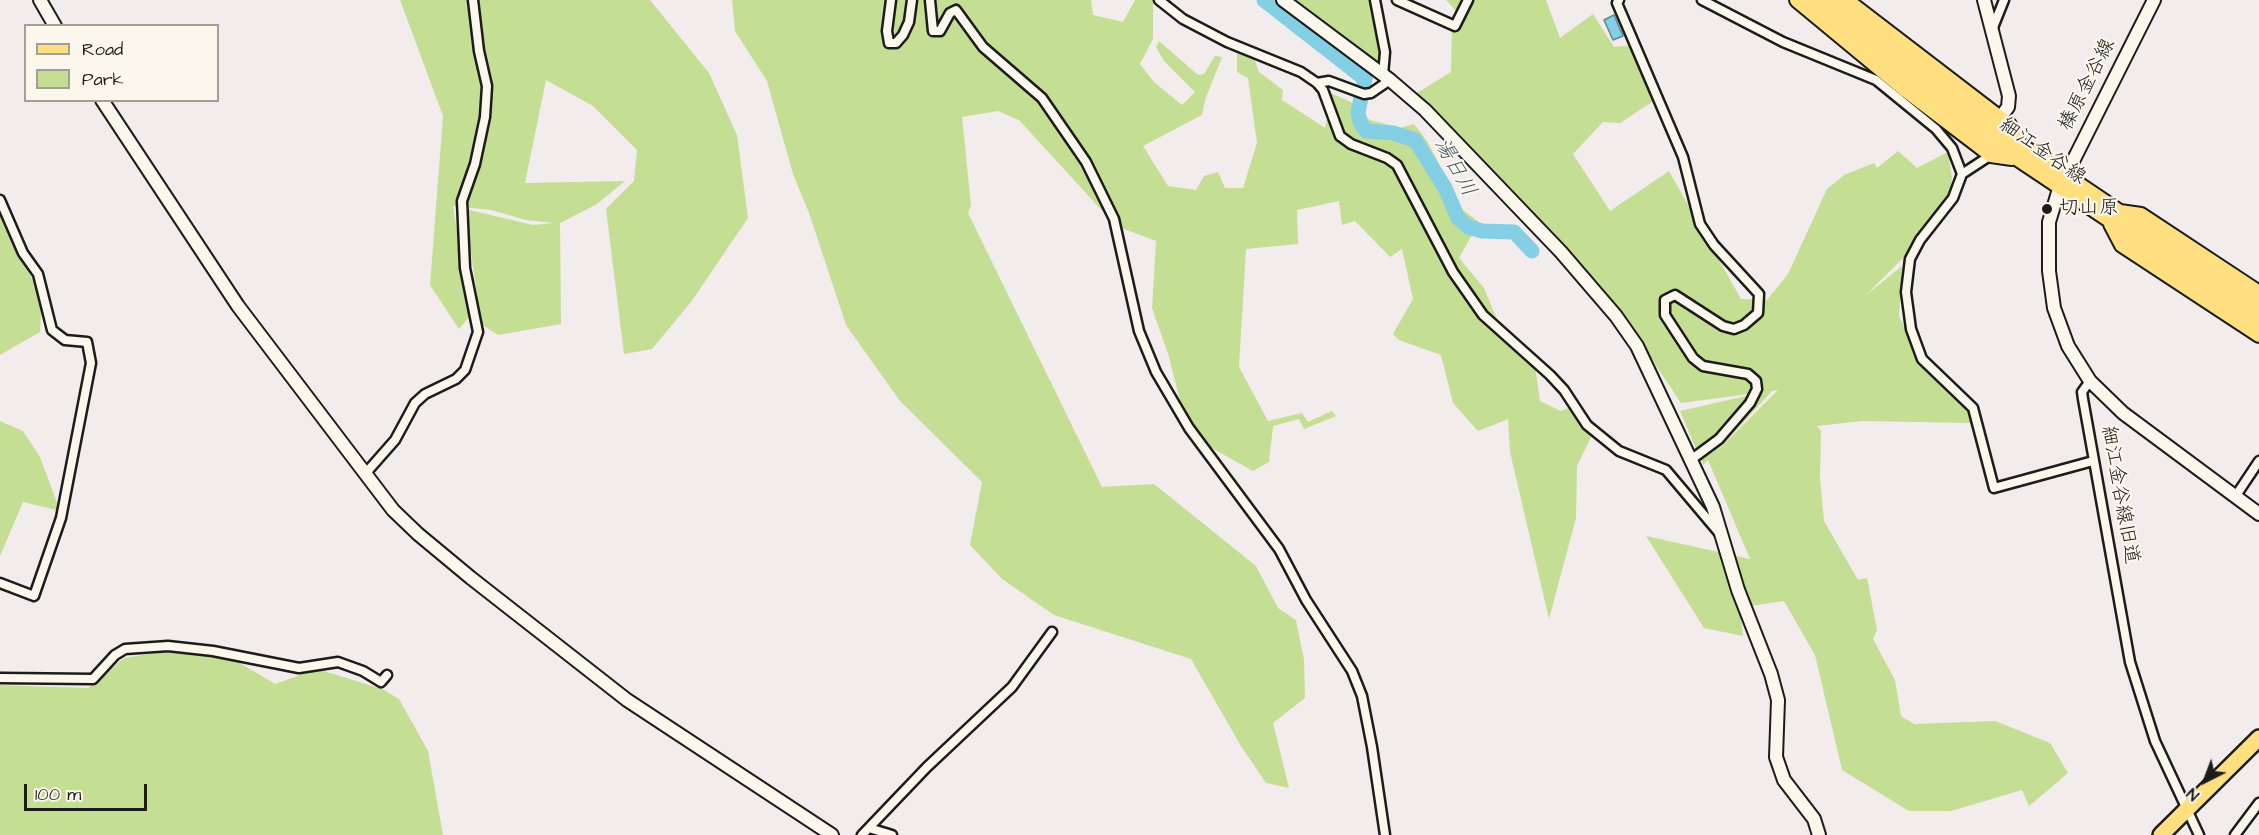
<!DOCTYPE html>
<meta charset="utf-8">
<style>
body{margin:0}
#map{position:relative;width:2259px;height:835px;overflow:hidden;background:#f2eced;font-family:"Architects Daughter",sans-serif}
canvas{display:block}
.legend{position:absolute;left:24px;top:24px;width:195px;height:78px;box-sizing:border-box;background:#fbf7ec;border:2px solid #a29f99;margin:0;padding:8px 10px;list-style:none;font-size:18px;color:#1c1c1c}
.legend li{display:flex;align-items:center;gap:12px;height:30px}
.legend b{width:30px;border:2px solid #a29f99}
.north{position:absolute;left:2175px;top:751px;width:60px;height:60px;-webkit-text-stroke:4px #fbf7ec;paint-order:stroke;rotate:222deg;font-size:16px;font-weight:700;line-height:24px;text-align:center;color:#1c1c1c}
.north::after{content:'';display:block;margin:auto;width:21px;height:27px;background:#1c1c1c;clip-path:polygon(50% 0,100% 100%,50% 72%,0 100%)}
.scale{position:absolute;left:24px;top:784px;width:123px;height:27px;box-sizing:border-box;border:3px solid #1c1c1c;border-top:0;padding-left:8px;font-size:18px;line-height:21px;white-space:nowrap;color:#1c1c1c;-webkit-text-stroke:4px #fbf7ec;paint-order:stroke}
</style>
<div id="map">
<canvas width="2259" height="835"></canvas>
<ul class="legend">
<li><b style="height:8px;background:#ffdf80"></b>Road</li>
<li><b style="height:16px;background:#c4de94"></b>Park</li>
</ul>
<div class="north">N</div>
<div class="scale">100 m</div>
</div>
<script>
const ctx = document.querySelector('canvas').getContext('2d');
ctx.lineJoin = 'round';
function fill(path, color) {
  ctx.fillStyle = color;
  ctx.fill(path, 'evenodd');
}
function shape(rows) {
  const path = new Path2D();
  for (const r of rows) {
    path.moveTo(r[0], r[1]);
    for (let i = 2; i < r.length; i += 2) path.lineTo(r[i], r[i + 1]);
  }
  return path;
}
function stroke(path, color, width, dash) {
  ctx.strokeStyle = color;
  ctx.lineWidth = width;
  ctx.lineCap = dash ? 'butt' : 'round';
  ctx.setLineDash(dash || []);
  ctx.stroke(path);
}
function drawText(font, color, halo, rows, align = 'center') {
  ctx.font = font + ' "Architects Daughter","Klee One",sans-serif';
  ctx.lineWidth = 4.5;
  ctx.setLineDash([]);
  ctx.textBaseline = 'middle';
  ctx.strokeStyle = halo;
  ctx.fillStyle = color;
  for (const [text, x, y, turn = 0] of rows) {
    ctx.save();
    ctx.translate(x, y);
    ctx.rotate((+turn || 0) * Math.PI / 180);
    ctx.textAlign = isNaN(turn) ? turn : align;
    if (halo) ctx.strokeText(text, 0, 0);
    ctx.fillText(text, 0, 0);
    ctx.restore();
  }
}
fill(shape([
 [400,0,650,0,709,73,737,135,748,218,691,302,652,349,624,354,606,209,634,181,637,150,593,106,546,80,525,183,625,181,597,204,560,223,561,324,498,335,481,324,465,209,533,225,554,223,526,220,491,210,453,206,470,316,459,329,430,285,443,116],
 [732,0,1091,0,1093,15,1123,22,1135,0,1153,0,1153,39,1140,64,1154,82,1182,105,1195,92,1164,61,1156,47,1159,41,1198,75,1204,74,1215,56,1222,57,1205,100,1202,115,1143,146,1168,186,1196,190,1204,176,1218,172,1225,188,1243,188,1257,143,1248,78,1237,72,1237,51,1252,53,1259,72,1283,90,1282,100,1325,128,1331,104,1326,91,1351,102,1370,120,1400,128,1414,124,1427,141,1463,210,1479,222,1459,258,1484,288,1496,317,1535,365,1540,401,1561,411,1570,407,1591,437,1577,466,1576,518,1549,619,1510,452,1508,419,1478,431,1453,403,1441,355,1399,340,1393,334,1413,299,1402,249,1390,257,1355,221,1342,225,1339,201,1297,210,1298,244,1246,249,1239,367,1268,421,1302,413,1308,422,1332,411,1336,416,1304,429,1299,419,1273,426,1269,462,1253,471,1210,447,1184,415,1168,354,1152,308,1156,241,1116,226,1019,120,998,111,962,117,971,205,968,213,1102,487,1154,484,1256,566,1278,608,1296,620,1304,660,1305,698,1273,723,1289,788,1266,783,1241,746,1191,659,1054,615,1002,579,970,545,982,482,900,401,846,325,809,213,793,174,767,81,735,31],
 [1288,0,1376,0,1381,64,1360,50],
 [1446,0,1546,0,1560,38,1593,14,1614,47,1633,45,1655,100,1620,123,1603,122,1573,154,1610,211,1669,171,1741,299,1767,300,1788,274,1827,189,1844,175,1874,163,1877,168,1898,151,1917,168,1948,152,1952,178,1950,194,1904,257,1865,296,1902,266,1899,316,1918,356,1966,406,1971,423,1862,421,1817,426,1821,431,1820,478,1824,521,1858,580,1867,578,1877,630,1873,639,1895,680,1901,716,1914,724,1995,721,2050,743,2068,773,2029,806,2022,790,1951,811,1909,811,1842,770,1815,655,1784,601,1750,606,1740,611,1743,636,1704,628,1646,536,1750,559,1708,460,1703,465,1680,411,1764,392,1681,403,1615,304,1417,93,1451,72,1452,26,1457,12],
 [1777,390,1777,391,1715,453,1772,391],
 [0,216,42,298,40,332,0,355],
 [0,421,23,431,40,457,60,511,23,502,0,556],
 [162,652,228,656,275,684,317,669,382,689,399,699,428,751,443,835,0,835,0,685,88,688,124,658]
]), '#c4de94');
const water = shape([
 [1614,15,1623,36,1613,40,1604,20,1614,15]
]);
fill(water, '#84cfe4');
stroke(water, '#5a8794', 1.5);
stroke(shape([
 [1264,0,1365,79,1358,112,1360,122,1366,131,1393,133,1415,140,1445,188,1458,218,1468,227,1482,231,1514,232,1532,251]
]), '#84cfe4', 15);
const street = shape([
 [891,0,887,31,889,43,896,43,903,35,909,22,912,0],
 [930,0,933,31,940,31,950,13,956,10,983,47,1042,98,1086,162,1114,219,1139,331,1156,372,1189,428,1279,549,1306,600,1352,671,1362,696,1372,747,1385,835],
 [1159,0,1183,19,1227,42,1301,72,1317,83,1323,90,1340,136,1351,144,1387,158,1397,165,1453,272,1483,315,1550,375,1564,390,1587,425,1619,451,1666,470,1720,534],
 [1375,0,1385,52,1383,75],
 [1397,0,1455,26,1468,0],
 [1619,0,1617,3,1683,157,1700,224,1714,245,1759,294,1758,313,1744,325,1734,329,1723,326,1675,295,1665,300,1665,315,1693,358,1703,366,1748,374,1756,381,1757,389,1750,403,1719,439,1692,459],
 [1702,0,1783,42,1876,80,1936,129,1952,148,1962,174],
 [1992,30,2004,0],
 [1317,83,1329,81,1364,94,1371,93,1390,80],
 [1991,155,1962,174,1953,198,1920,240,1910,259,1906,292,1911,329,1922,359,1973,408,1994,488,2093,461],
 [0,200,23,253,38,274,52,330,65,340,87,342,91,363,61,518,34,596,0,583],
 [2090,381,2082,392,2083,399,2130,662,2155,741,2199,835],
 [365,474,395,440,415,403,425,394,456,379,465,370,478,332,465,268,462,201,475,164,485,117,487,86,479,51,473,0],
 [2235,497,2259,461],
 [0,678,93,679,115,655,125,649,168,646,213,651,299,668,338,662,363,671,381,682,387,675],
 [869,828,892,835],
 [862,835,927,767,1012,687,1052,632],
 [2235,835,2259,803]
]);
const secondary = shape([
 [40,0,55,26],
 [1283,0,1390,80,1425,110,1561,252,1616,316,1637,346,1713,507,1738,590,1771,674,1778,700,1776,757,1784,780,1814,819,1819,835],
 [1984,0,2009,96,2008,107,2000,118],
 [2154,0,2059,189,2049,222,2049,271,2054,308,2068,346,2090,381,2123,413,2259,514],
 [102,100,238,306,393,510,418,534,471,578,627,700,832,835]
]);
const primary = shape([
 [1797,0,1907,91,1991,155,2012,158],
 [1814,0,1982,135,2259,320],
 [1830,0,1967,109,2259,306],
 [1846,0,2009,125,2019,143],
 [2120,212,2141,215,2259,293],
 [2111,224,2122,245,2259,335]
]);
const highway = shape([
 [2161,835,2259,738]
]);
stroke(street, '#1c1c1c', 13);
stroke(secondary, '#1c1c1c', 16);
stroke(primary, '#1c1c1c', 18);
stroke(highway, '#1c1c1c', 20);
stroke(street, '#fbf7ec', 8);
stroke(secondary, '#fbf7ec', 12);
stroke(primary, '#ffdf80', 14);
stroke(highway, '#ffdf80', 15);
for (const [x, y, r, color] of [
 [2047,209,6,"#1c1c1c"]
]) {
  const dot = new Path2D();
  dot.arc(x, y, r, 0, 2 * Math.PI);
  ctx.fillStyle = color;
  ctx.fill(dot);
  stroke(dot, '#fbf7ec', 2);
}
drawText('20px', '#1c1c1c', '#fbf7ec', [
 ["榛原金谷線",2088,85,-63],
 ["細江金谷線",2042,152,35],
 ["細江金谷線旧道",2119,495,80]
]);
drawText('20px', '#1c1c1c', '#fbf7ec', [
 ["切山原",2059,209]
], 'left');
drawText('italic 21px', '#405b62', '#fbf7ec', [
 ["湯日川",1454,168,61]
]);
</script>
